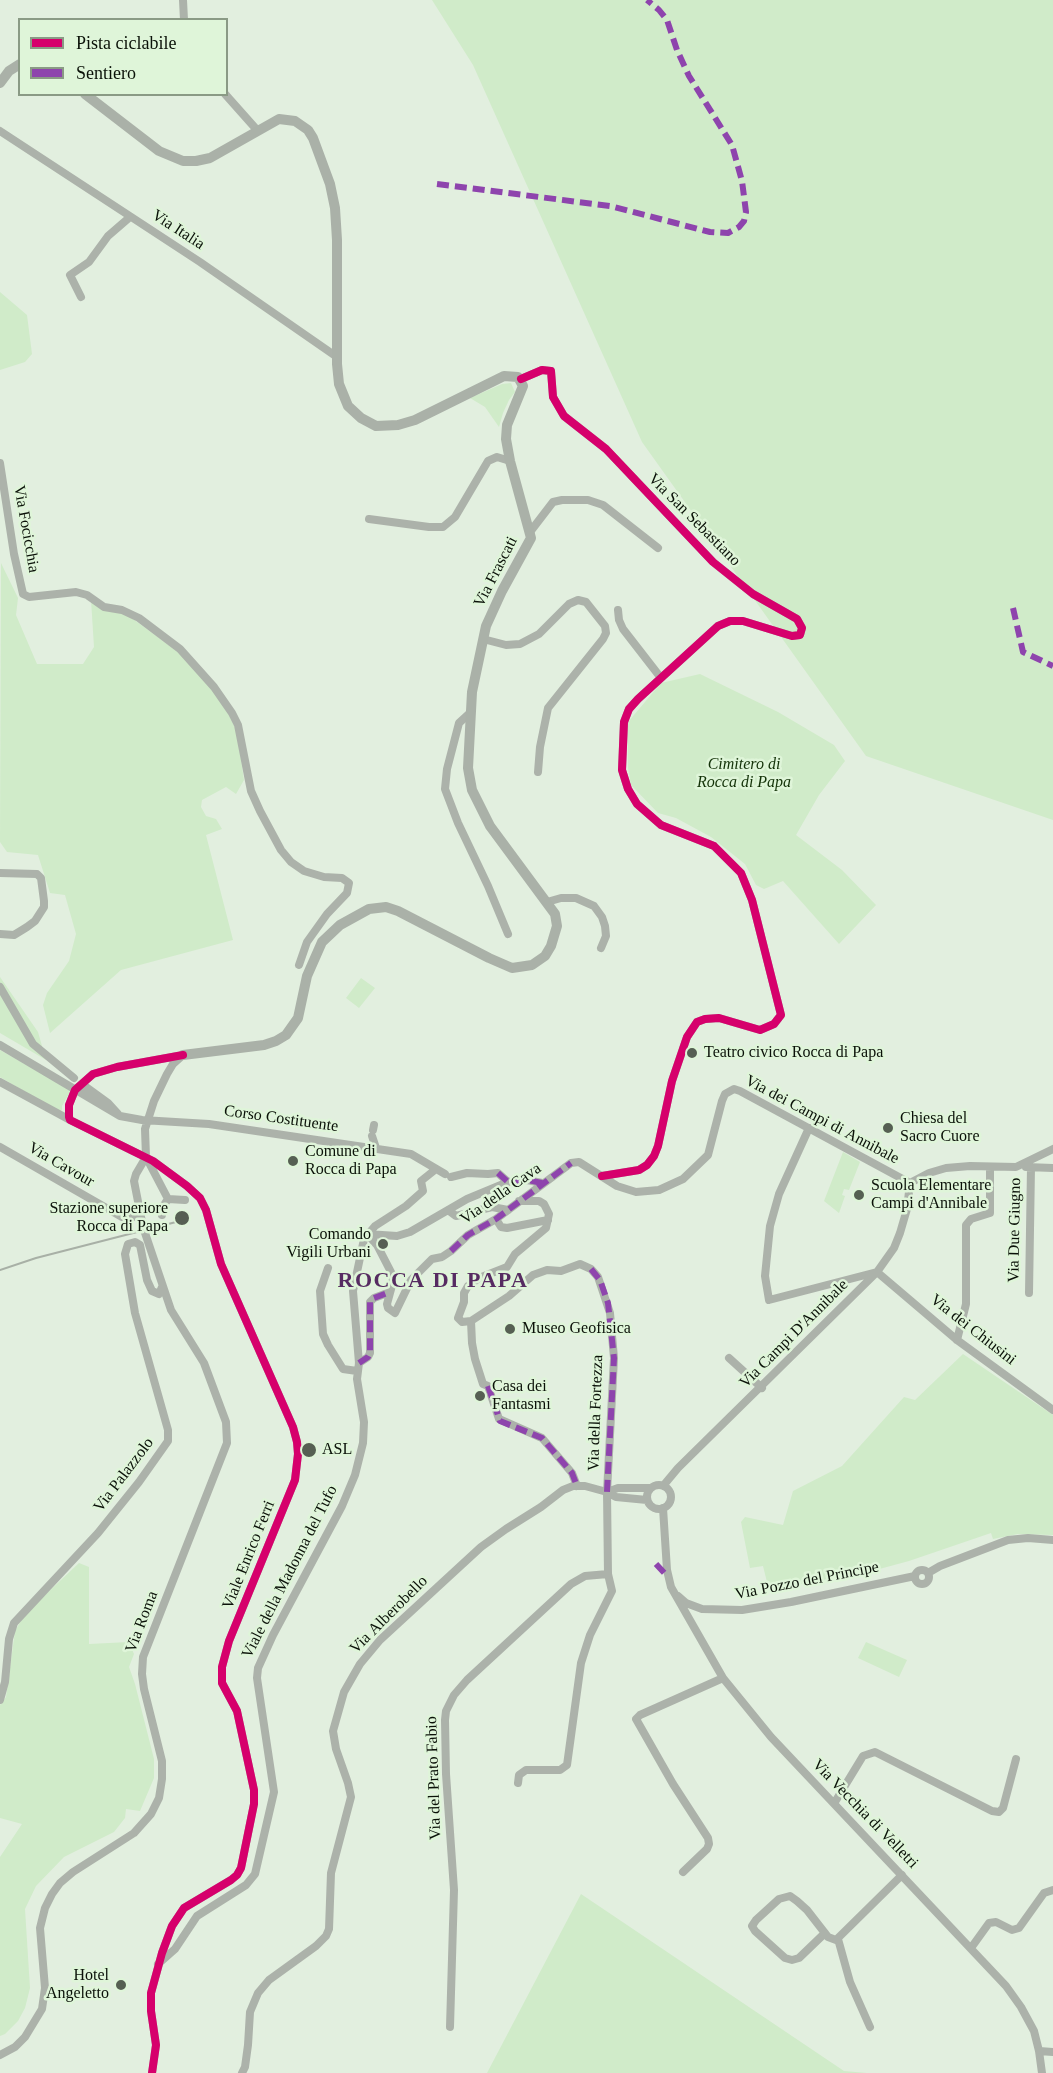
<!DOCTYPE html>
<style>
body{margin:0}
#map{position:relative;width:1053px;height:2073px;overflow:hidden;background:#e2efdf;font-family:Georgia,serif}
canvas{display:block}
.legend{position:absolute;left:18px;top:18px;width:210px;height:78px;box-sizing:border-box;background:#dff5d9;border:2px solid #8a9a85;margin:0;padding:8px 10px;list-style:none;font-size:18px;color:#0a1108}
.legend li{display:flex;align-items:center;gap:12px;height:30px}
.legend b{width:30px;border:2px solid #8a9a85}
</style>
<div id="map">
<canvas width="1053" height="2073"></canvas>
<ul class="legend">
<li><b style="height:8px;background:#d6006c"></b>Pista ciclabile</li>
<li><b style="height:8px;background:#8e44ad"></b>Sentiero</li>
</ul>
</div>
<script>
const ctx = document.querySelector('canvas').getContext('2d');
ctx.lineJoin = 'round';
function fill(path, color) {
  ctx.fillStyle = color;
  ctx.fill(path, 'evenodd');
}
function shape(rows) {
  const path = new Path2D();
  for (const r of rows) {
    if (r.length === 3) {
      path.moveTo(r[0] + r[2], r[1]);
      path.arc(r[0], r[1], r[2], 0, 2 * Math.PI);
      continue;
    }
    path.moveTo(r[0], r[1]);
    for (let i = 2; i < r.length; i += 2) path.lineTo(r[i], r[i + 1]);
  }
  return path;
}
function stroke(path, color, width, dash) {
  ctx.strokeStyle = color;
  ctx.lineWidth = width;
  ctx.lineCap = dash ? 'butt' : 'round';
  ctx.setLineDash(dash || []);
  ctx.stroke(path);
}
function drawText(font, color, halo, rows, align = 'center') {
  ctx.font = font + ' Georgia,serif';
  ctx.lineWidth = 5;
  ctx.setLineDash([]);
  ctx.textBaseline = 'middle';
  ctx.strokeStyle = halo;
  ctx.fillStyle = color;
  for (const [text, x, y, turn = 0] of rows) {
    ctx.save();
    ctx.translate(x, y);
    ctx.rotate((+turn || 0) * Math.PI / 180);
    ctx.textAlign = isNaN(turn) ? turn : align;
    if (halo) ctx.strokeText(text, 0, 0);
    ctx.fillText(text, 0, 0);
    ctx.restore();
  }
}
fill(shape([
 [432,0,1053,0,1053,820,866,756,642,442,473,65],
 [0,292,27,315,32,354,25,362,0,370],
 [511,383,515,392,509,400,503,413,499,427,485,407,470,398,502,384],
 [1,563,18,598,16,615,37,664,83,664,94,647,91,600,125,613,182,655,221,698,237,732,244,780,236,794,226,787,202,800,201,807,206,816,216,819,222,829,206,835,233,940,121,970,50,1033,43,1005,47,993,69,961,76,934,65,895,50,893,38,855,7,852,0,842],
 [700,674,778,712,834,745,845,761,819,795,796,835,842,870,876,905,839,944,783,881,764,889,756,885,745,864,711,837,676,818,658,813,631,785,628,768,628,722,661,683],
 [0,977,38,1032,46,1060,0,1033],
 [361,978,375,988,359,1008,346,998],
 [0,1050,69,1089,70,1092,62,1106,62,1110,59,1112,0,1077],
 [843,1152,860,1162,849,1190,844,1189,842,1195,845,1196,839,1213,824,1201],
 [963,1354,1053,1415,1053,1535,1018,1534,993,1539,991,1533,909,1561,872,1571,769,1590,763,1566,750,1568,741,1522,745,1517,783,1525,793,1491,842,1466,904,1397,915,1400],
 [79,1563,89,1567,89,1644,129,1642,134,1654,129,1667,135,1684,154,1759,154,1778,140,1811,126,1809,125,1818,114,1832,64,1857,36,1886,25,1909,30,1988,25,2008,18,2021,5,2034,0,2036,0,1857,22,1824,0,1818,0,1705,6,1697,15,1631,25,1614],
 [866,1642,907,1660,899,1677,858,1658],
 [581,1894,844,2071,867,2073,487,2073]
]), '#d0ebc9');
stroke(shape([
 [183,0,184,20],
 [225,94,257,130],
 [0,131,200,262,337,357],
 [81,297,70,275,89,262,108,236,130,217],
 [521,379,542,370,551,371,553,397,564,416,606,449,713,562,753,594,797,619,802,628,800,635,792,636,743,621,730,621,718,626,638,699,629,709,624,722,622,770,628,789,637,804,661,825,714,846,741,873,752,900,781,1015,774,1024,760,1030,719,1018,705,1019,697,1022,687,1037,672,1081,658,1146,654,1156,647,1165,639,1170,602,1176],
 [0,463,14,554,23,594,29,597,76,592,87,595,104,607,122,610,139,618,180,649,214,687,232,713,238,725,251,791,260,811,281,850,291,862,304,871,324,877,342,878,349,883,347,893,327,914,307,942,299,965],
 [369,519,429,527,443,527,455,517,488,461,497,457,510,461],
 [530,532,553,502,562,500,588,500,603,505,658,548],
 [618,610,619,620,623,629,661,678],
 [483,639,506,645,520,644,539,634,569,604,578,600,586,602,605,626,606,633,603,639,548,708,540,747,538,772],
 [471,712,459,723,447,769,445,789,458,823,488,886,508,934],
 [0,873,37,874,41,878,44,901,44,907,35,921,27,927,14,935,0,934],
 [547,902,561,898,576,898,594,906,602,917,605,926,606,936,601,948],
 [0,987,33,1044,74,1078],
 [0,1045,120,1116,142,1120,209,1124,411,1154,445,1174],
 [0,1082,70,1120],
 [86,1087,108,1103,118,1114],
 [809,1128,779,1194,770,1226,765,1276,769,1300,877,1272],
 [373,1130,374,1125],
 [372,1136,376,1148],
 [0,1147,122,1217,130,1218,140,1215],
 [1026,1167,1053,1168],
 [451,1177,467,1173,488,1174,498,1173,508,1182,527,1180,542,1183],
 [910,1183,929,1173,946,1168,970,1166,1016,1167,1053,1149],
 [168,1199,185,1200],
 [519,1201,539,1201,544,1204,549,1214,546,1228,515,1254,507,1267,479,1278,468,1286,464,1293,464,1302,458,1318,462,1322,471,1321,472,1343,475,1359,483,1384,488,1386,499,1419,542,1438,572,1473,577,1486],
 [448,1210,456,1216,492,1207,508,1210],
 [162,1215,164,1205,168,1199,146,1157,145,1129,154,1101,167,1074,173,1064,183,1055],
 [496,1219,501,1227,507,1228,548,1220],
 [367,1234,377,1245,392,1274,393,1282,387,1304,388,1308,395,1313,411,1280,432,1259,442,1257,451,1251,468,1235,496,1219,571,1163,579,1162,617,1186,636,1192,659,1190,683,1179,708,1155,722,1101,725,1094,734,1089,740,1091,910,1183],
 [367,1234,397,1236,410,1232,467,1199,508,1182],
 [328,1268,320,1291,323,1334,328,1345,343,1369,357,1371],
 [877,1272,957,1340,1053,1410],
 [1029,1293,1031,1167],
 [471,1321,509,1296,533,1275,547,1270,561,1271,580,1264,591,1269,598,1277,610,1313,614,1358,607,1492,608,1574,612,1591,590,1635,581,1663,567,1765,560,1770,526,1770,519,1775,518,1783],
 [957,1340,966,1304,966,1225,971,1219,990,1213,990,1167],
 [729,1358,762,1388],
 [359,1363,368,1357,370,1353,370,1302,374,1298,390,1292],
 [659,1497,12],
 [663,1486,678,1468,877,1272,894,1248,900,1233,907,1209,910,1183],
 [607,1492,618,1488,650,1488],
 [663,1508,667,1570,671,1587,723,1678,771,1737,1006,1986,1021,2007,1034,2031,1039,2051,1042,2073],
 [922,1577,7],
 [928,1573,940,1566,1008,1540,1028,1538,1053,1540],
 [678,1596,686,1603,702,1609,742,1610,791,1602,915,1576],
 [0,1700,5,1682,9,1639,14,1623,98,1533,139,1482,168,1441,168,1430,135,1313,125,1254,128,1244,135,1242,140,1245,147,1280,152,1291,159,1294,162,1287],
 [835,1802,863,1756,875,1752,992,1811,999,1812,1003,1808,1016,1759],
 [683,1872,707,1849,709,1844,708,1838,673,1784,636,1719,640,1715,723,1678],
 [825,1933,799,1958,792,1960,785,1958,755,1931,752,1926,756,1920,779,1899,790,1896,797,1901,807,1910,828,1937,836,1940,902,1875],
 [838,1939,850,1982,870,2027],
 [971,1948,989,1923,996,1922,1012,1930,1019,1928,1044,1893,1053,1890],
 [158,1964,175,1949,197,1916,246,1885,255,1874,274,1792,257,1678,258,1668,273,1635,342,1506,355,1475,363,1443,364,1422,357,1379,359,1363,353,1291,364,1239,375,1226,406,1206,423,1191,421,1181,436,1169],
 [450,2027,454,1890,446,1774,445,1720,446,1711,454,1695,467,1680,571,1584,585,1576,608,1574],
 [1039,2051,1053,2052],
 [0,2055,15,2047,25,2037,42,2009,45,1988,40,1928,45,1908,52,1894,60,1883,73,1872,134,1833,151,1814,159,1798,162,1779,162,1761,144,1689,142,1674,143,1657,227,1443,226,1422,204,1363,171,1310,143,1227,134,1181,136,1174,146,1157],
 [152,2073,156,2045,151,2011,151,1993,162,1953,172,1926,184,1908,231,1880,237,1875,241,1868,254,1804,254,1790,237,1711,222,1683,222,1667,229,1641,295,1480,298,1454,297,1442,293,1427,221,1264,206,1210,200,1198,187,1186,153,1161,70,1120,69,1117,69,1105,75,1090,93,1074,117,1067,183,1055],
 [242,2073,245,2067,248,2045,250,2012,258,1993,269,1980,316,1946,326,1936,329,1929,331,1873,351,1797,348,1783,336,1749,333,1731,344,1692,360,1664,380,1640,481,1547,506,1529,541,1507,563,1490,573,1486,585,1486,607,1492,616,1497,647,1500]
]), '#acb2aa', 8);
stroke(shape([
 [0,83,9,71,20,64],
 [85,94,159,151,183,161,196,161,210,158,279,119,295,121,308,130,313,138,330,184,335,208,337,240,337,364,339,384,348,406,361,418,376,426,398,425,415,420,504,376,518,377,523,386,507,425,506,439,510,461,531,538,502,591,486,626,472,692,468,768,472,790,490,826,555,914,557,926,551,946,545,956,532,965,512,968,489,958,398,911,386,907,369,909,340,925,322,942,307,976,298,1018,286,1035,276,1041,264,1045,183,1055]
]), '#aab1a8', 10);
stroke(shape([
 [0,1270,36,1258,180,1221]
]), '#a8b0a6', 2);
stroke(shape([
 [437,184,610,206,710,232,728,233,739,227,744,221,746,212,742,181,732,145,689,76,677,50,667,20,659,10,647,0],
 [1013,608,1023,652,1053,666],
 [498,1173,508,1182,527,1180,542,1183],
 [451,1251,468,1235,496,1219,571,1163],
 [591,1269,600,1280,608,1303,614,1358,607,1492],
 [359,1363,368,1357,370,1353,370,1302,374,1298,390,1292],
 [488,1386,500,1421,542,1438,572,1473,577,1486],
 [656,1564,668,1577]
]), '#8e44ad', 6, [12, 6]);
stroke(shape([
 [521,379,542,370,551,371,553,397,564,416,606,449,713,562,753,594,797,619,802,628,800,635,792,636,743,621,730,621,718,626,638,699,629,709,624,722,622,770,628,789,637,804,661,825,714,846,741,873,752,900,781,1015,774,1024,760,1030,719,1018,705,1019,697,1022,687,1037,672,1081,658,1146,654,1156,647,1165,639,1170,602,1176],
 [152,2073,156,2045,151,2011,151,1993,162,1953,172,1926,184,1908,231,1880,237,1875,241,1868,254,1804,254,1790,237,1711,222,1683,222,1667,229,1641,295,1480,298,1454,297,1442,293,1427,221,1264,206,1210,200,1198,187,1186,153,1161,70,1120,69,1117,69,1105,75,1090,93,1074,117,1067,183,1055]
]), '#d6006c', 8);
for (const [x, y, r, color] of [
 [692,1053,6,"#565f53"],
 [888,1128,6,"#565f53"],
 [293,1161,6,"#565f53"],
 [859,1195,6,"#565f53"],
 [182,1218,8,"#565f53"],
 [383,1244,6,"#565f53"],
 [510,1329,6,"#565f53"],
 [480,1396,6,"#565f53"],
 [309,1450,8,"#565f53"],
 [121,1985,6,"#565f53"]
]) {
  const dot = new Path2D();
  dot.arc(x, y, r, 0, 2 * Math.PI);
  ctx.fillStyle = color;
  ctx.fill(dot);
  stroke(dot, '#dff5d9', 2);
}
drawText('16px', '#0a1108', '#dff5d9', [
 ["Via Italia",178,230,33],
 ["Via San Sebastiano",694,520,45],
 ["Via Focicchia",26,529,80],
 ["Via Frascati",496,572,-63],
 ["Corso Costituente",281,1119,8],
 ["Via dei Campi di Annibale",822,1120,28],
 ["Via Cavour",61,1165,30],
 ["Via della Cava",501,1194,-35],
 ["Via Due Giugno",1015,1230,-89],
 ["Via dei Chiusini",973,1330,38],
 ["Via Campi D'Annibale",794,1334,-45],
 ["Via della Fortezza",596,1413,-88],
 ["Via Palazzolo",124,1475,-53],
 ["Viale Enrico Ferri",249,1555,-68],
 ["Viale della Madonna del Tufo",290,1572,-63],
 ["Via Pozzo del Principe",807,1581,-11],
 ["Via Alberobello",389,1615,-45],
 ["Via Roma",142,1622,-69],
 ["Via del Prato Fabio",434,1778,-92],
 ["Via Vecchia di Velletri",865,1814,46]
]);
drawText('italic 16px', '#133208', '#dff5d9', [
 ["Cimitero di",744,765],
 ["Rocca di Papa",744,783]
]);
drawText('16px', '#0a1108', '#dff5d9', [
 ["Teatro civico Rocca di Papa",704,1053],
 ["Chiesa del",900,1119],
 ["Sacro Cuore",900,1137],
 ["Comune di",305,1152],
 ["Rocca di Papa",305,1170],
 ["Scuola Elementare",871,1186],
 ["Campi d'Annibale",871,1204],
 ["Stazione superiore",168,1209,"right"],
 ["Rocca di Papa",168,1227,"right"],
 ["Comando",371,1235,"right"],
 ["Vigili Urbani",371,1253,"right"],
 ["Museo Geofisica",522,1329],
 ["Casa dei",492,1387],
 ["Fantasmi",492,1405],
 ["ASL",322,1450],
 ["Hotel",109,1976,"right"],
 ["Angeletto",109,1994,"right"]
], 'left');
ctx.letterSpacing = '1.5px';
drawText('bold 22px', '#562c61', '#dff5d9', [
 ["ROCCA DI PAPA",433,1281]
]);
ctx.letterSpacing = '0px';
</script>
